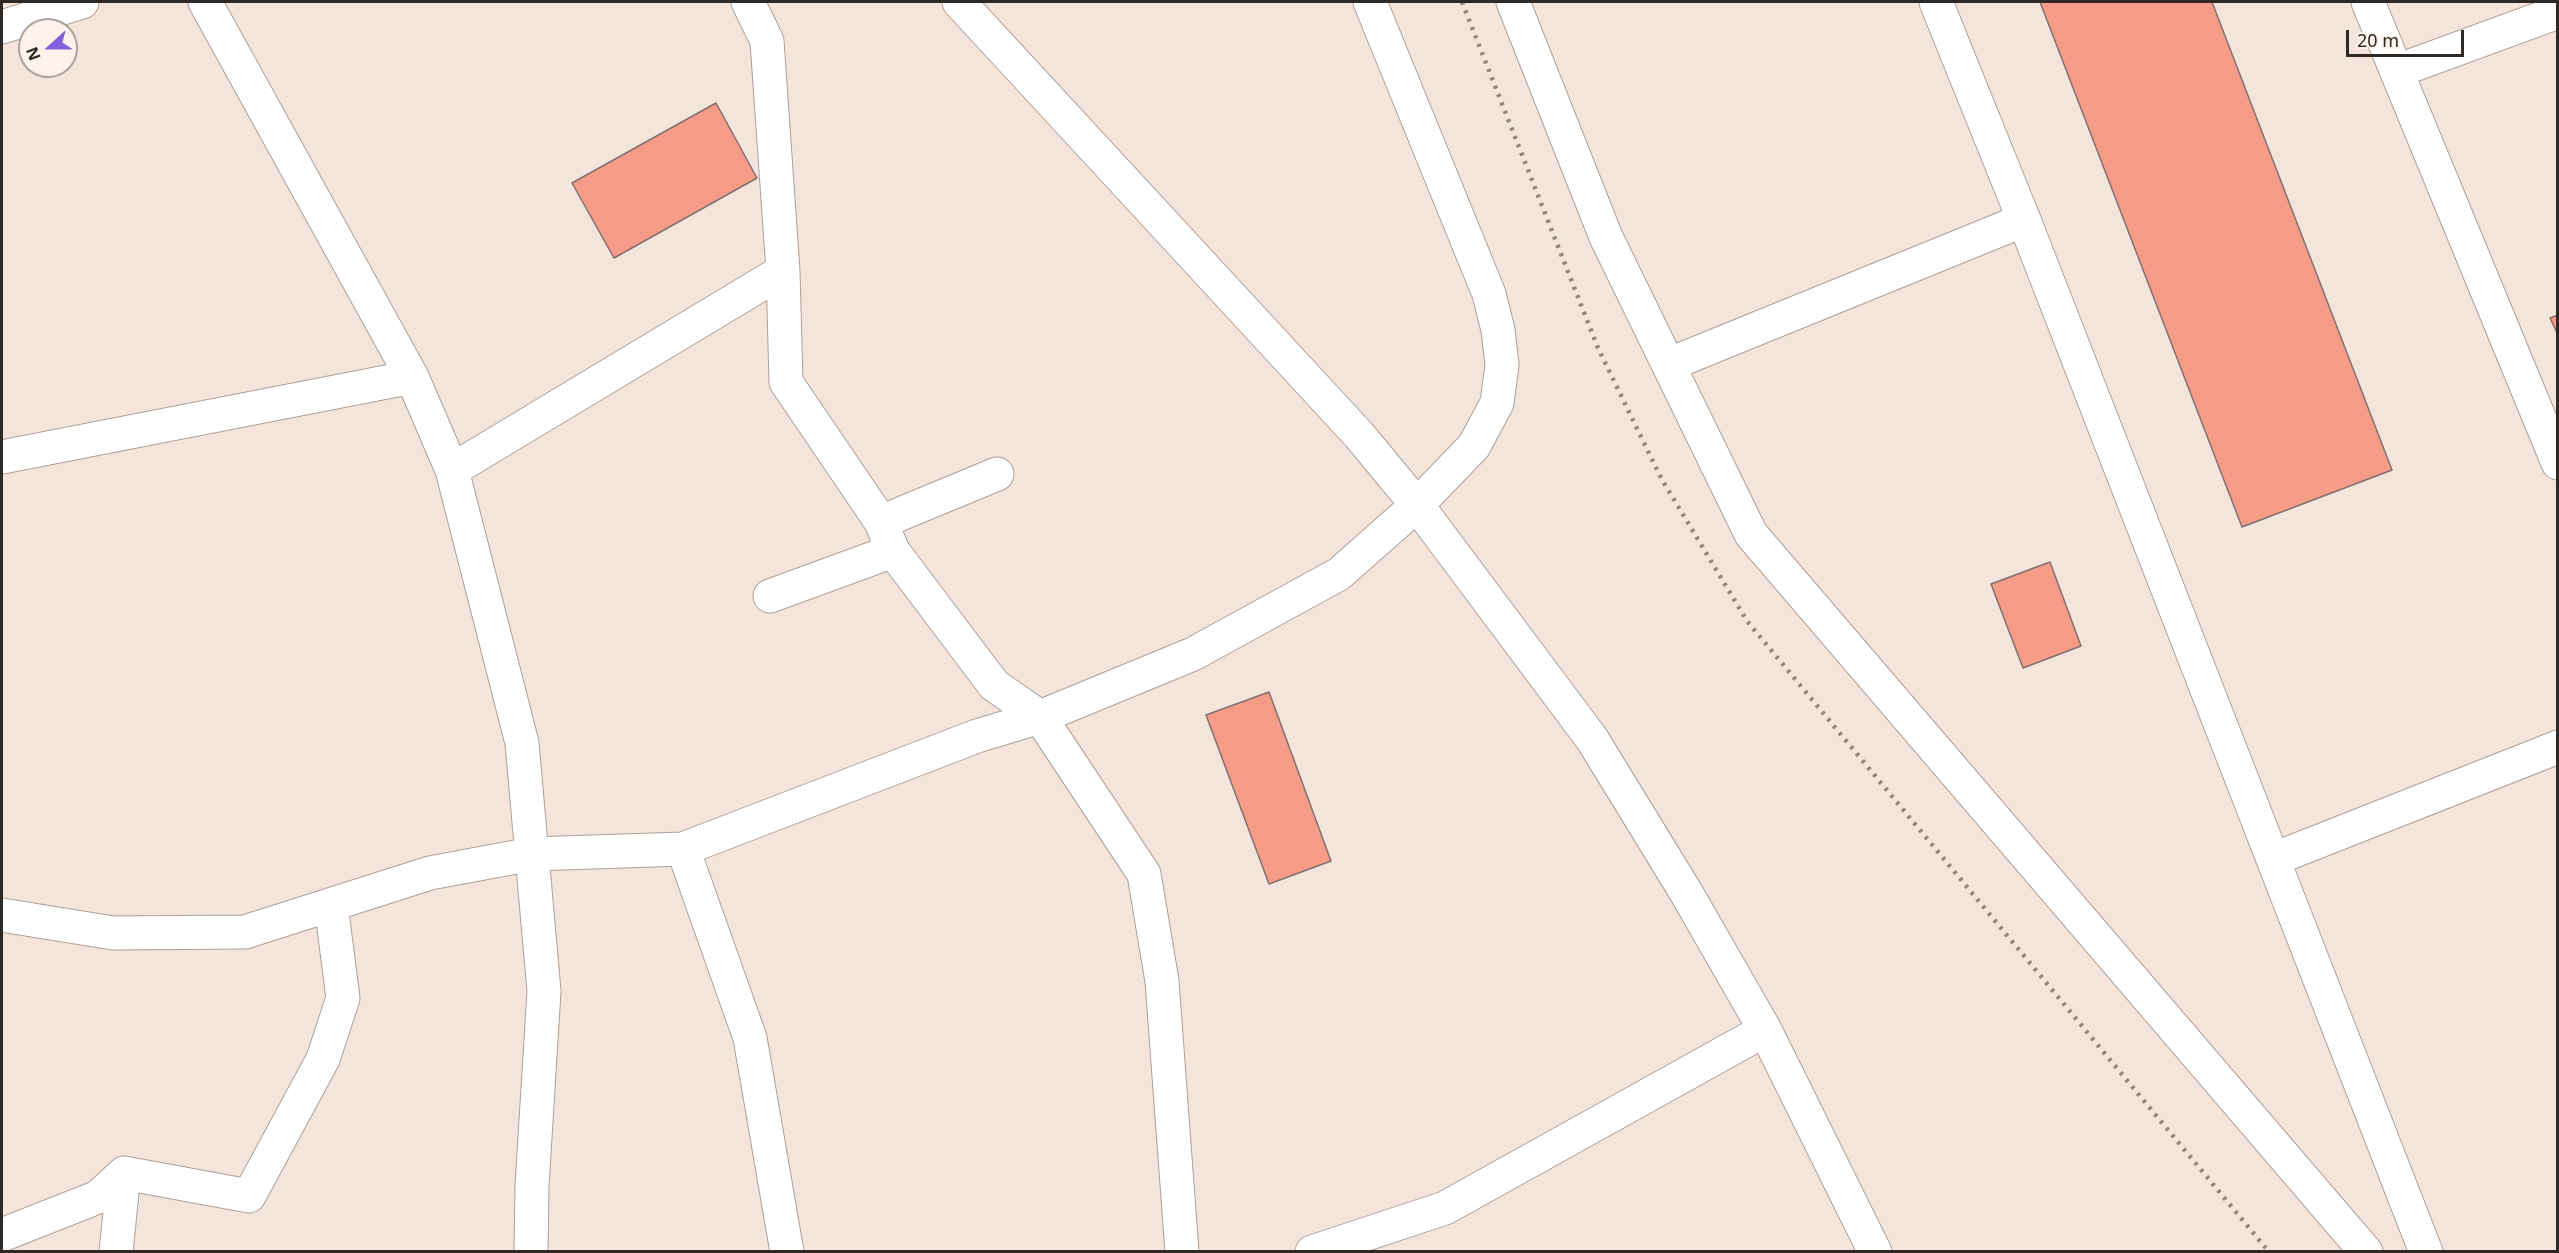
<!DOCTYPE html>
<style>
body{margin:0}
#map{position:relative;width:2559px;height:1253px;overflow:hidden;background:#f3e5db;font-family:"Noto Sans",sans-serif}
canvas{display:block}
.frame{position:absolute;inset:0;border:3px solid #2e2925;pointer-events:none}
.north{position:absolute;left:18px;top:18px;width:60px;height:60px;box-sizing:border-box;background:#fef2eb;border:2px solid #aba29c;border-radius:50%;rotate:249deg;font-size:16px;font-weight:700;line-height:24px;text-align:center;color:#2e2925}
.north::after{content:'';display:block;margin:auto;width:21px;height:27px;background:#8660da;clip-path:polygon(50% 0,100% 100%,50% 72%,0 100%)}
.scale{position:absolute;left:2346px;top:30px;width:118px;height:27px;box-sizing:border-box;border:3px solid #2e2925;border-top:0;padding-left:8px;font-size:18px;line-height:21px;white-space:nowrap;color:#2e2925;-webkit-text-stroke:4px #fef2eb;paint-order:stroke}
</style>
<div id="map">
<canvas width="2559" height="1253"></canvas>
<div class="frame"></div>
<div class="north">N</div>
<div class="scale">20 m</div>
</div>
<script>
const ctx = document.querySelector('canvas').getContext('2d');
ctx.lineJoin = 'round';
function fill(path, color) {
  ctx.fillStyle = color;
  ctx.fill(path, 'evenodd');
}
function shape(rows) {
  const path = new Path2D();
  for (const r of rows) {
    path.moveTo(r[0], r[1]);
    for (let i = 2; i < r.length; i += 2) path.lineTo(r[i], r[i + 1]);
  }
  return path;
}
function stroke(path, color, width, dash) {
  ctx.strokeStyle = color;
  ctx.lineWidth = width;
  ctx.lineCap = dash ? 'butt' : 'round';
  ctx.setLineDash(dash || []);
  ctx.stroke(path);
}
const building = shape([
 [2040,2,2212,2,2392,470,2242,527,2040,2],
 [716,103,757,178,614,258,572,183,716,103],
 [2558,315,2558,335,2550,318,2558,315],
 [2050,562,2081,646,2023,668,1991,584,2050,562],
 [1269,692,1331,861,1269,884,1206,715,1269,692]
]);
fill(building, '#f79b89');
stroke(building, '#80716e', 1.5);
const minor = shape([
 [205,2,412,377,452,470,522,743,544,991,532,1186,531,1252],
 [748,2,767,41,783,271,786,382,881,522,893,551,994,685,1040,717,1144,874,1162,981,1182,1252],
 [959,2,1359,435,1417,505,1592,739,1687,894,1765,1030,1875,1252],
 [1513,2,1606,237,1751,534,2366,1252],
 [1936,2,2024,220,2426,1252],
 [2368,2,2558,463],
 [2,27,82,2],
 [2397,71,2558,12],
 [1670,364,2024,220],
 [2,457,412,377],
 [452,470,783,271],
 [881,522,997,474],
 [770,596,893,551],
 [683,849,750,1038,787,1252],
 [2274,859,2558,747],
 [2,915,113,933,245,932,430,873,532,854,683,849,977,736,1040,717,1193,654,1339,574,1417,505,1474,446,1497,403,1502,365,1498,330,1489,294,1370,2],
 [2,1235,98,1197,124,1173],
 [116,1252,124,1173,249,1196,323,1059,343,998,331,905],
 [1312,1252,1445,1208,1765,1030]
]);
stroke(minor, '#aea097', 35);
stroke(minor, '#fff', 33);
stroke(shape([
 [1462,2,1598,348,1661,478,1747,621,2269,1252]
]), '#908780', 4.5, [3, 6]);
</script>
